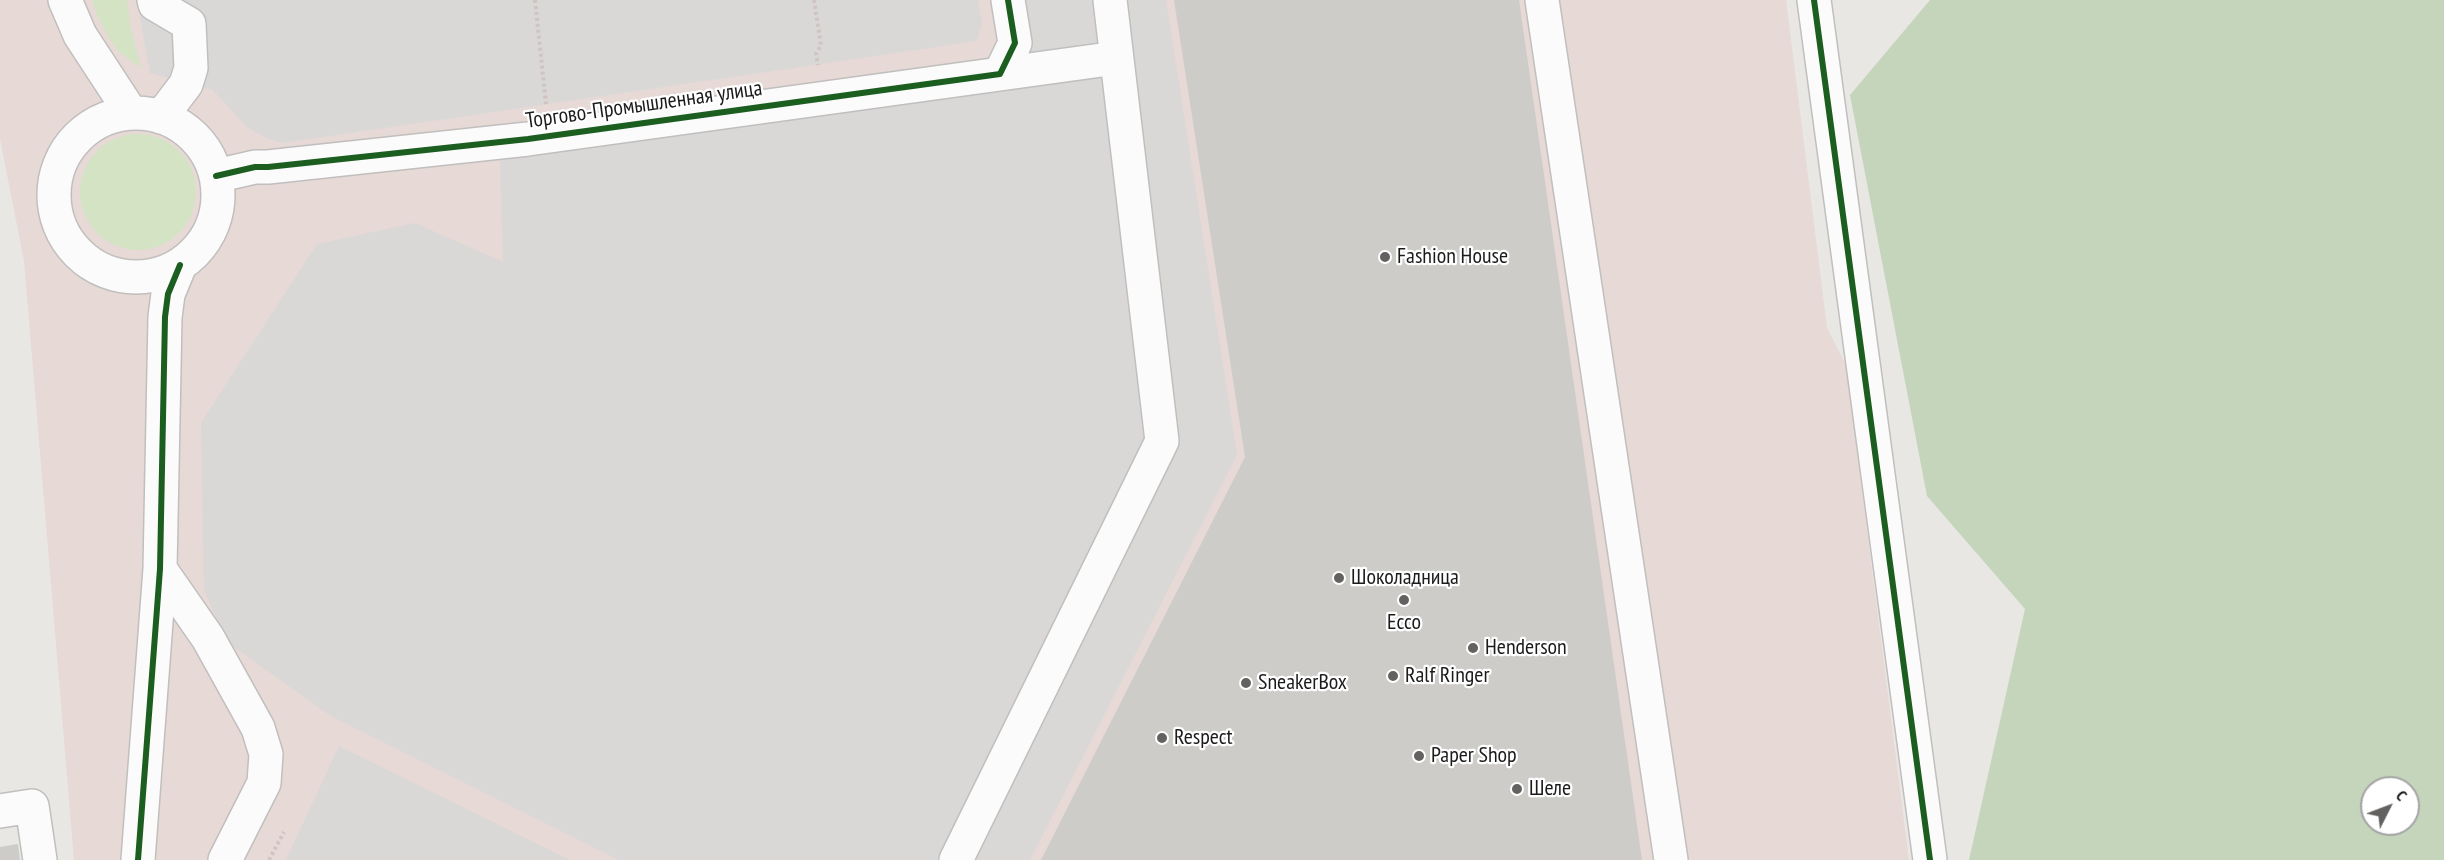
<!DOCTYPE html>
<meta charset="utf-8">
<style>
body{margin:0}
#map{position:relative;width:2444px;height:860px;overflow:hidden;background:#e9e7e3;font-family:"PT Sans Narrow",sans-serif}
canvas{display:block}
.north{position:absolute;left:2360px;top:776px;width:60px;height:60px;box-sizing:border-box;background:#fff;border:2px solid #a4a4a4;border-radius:50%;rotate:48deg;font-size:16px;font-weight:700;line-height:24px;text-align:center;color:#1b1b1b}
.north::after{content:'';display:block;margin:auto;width:21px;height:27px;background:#636261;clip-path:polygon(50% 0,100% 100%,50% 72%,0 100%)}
</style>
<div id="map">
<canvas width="2444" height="860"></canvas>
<div class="north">С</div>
</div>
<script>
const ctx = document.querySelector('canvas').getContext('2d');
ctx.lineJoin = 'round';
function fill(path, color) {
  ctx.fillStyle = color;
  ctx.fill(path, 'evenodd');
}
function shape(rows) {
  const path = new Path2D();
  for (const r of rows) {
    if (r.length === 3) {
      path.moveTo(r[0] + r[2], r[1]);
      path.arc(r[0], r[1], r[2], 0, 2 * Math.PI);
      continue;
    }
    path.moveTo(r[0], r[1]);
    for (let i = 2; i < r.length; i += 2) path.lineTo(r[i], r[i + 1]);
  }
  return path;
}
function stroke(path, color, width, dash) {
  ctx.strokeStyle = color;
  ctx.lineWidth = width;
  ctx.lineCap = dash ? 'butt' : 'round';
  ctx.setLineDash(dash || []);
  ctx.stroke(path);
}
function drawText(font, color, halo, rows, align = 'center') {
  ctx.font = font + ' "PT Sans Narrow",sans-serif';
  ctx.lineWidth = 4.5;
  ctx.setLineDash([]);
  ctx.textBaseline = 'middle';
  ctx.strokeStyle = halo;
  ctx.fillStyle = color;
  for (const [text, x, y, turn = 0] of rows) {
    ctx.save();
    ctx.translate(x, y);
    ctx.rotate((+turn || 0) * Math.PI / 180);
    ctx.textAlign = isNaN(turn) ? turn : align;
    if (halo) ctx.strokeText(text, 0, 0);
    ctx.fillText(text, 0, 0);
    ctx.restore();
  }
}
fill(shape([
 [0,0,1786,0,1827,328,1846,365,1909,860,74,860,24,261,0,139]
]), '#e6d9d6');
fill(shape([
 [92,0,127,0,131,29,141,68,119,52,109,38,97,15],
 [138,192,58]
]), '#d5e3c5');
fill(shape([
 [1930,0,2444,0,2444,860,1969,860,2025,609,1927,496,1850,95],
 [2372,788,2408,788,2408,824,2372,824]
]), '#c4d5bb');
fill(shape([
 [137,0,978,0,982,23,977,41,282,143,264,137,247,127,213,90,150,73],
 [1018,0,1166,0,1237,455,1030,860,619,860,331,716,228,643,204,590,201,423,317,244,415,223,503,262,500,160,1029,87],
 [339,746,570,860,286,860]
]), '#d9d8d7');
fill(shape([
 [1174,0,1519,0,1642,860,1041,860,1245,457],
 [18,844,20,860,0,860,0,847]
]), '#ceccc9');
const minor = shape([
 [65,0,80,35,131,113],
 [154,0,155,4,189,24,191,68,186,84,161,117],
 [1542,0,1671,860],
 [1814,0,1930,860],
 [1000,74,1015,43,1008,0],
 [136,195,82],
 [216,176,255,167,268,167,528,139,1116,58],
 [160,569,208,638,258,728,266,754,264,783,225,860],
 [0,811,32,806,40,860],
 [138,860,160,569,165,317,168,294,180,265],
 [956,860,1162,441,1110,0]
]);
stroke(minor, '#c0bfbe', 36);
stroke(shape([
 [535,0,546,104],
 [814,0,821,45,816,54,818,65],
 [269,860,284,832]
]), '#cfc4c2', 4, [3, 3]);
stroke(minor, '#fcfbfb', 33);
stroke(shape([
 [1814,0,1930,860],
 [216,176,255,167,268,167,528,139,1000,74,1015,43,1008,0],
 [138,860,160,569,165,317,168,294,180,265]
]), '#1b5e20', 6);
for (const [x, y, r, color] of [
 [1385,257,6,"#636261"],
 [1339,578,6,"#636261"],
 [1404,600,6,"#636261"],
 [1473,648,6,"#636261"],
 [1393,676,6,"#636261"],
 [1246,683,6,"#636261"],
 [1162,738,6,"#636261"],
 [1419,756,6,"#636261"],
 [1517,789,6,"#636261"]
]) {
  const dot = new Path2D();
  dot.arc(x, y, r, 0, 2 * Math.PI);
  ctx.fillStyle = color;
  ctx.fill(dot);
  stroke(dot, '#fff', 2);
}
drawText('22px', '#1b1b1b', '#fff', [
 ["Торгово-Промышленная улица",644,105,-8]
]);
drawText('22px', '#1b1b1b', '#fff', [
 ["Fashion House",1397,257],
 ["Шоколадница",1351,578],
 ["Ecco",1404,623,"center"],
 ["Henderson",1485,648],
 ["Ralf Ringer",1405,676],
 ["SneakerBox",1258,683],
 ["Respect",1174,738],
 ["Paper Shop",1431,756],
 ["Шеле",1529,789]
], 'left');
</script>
